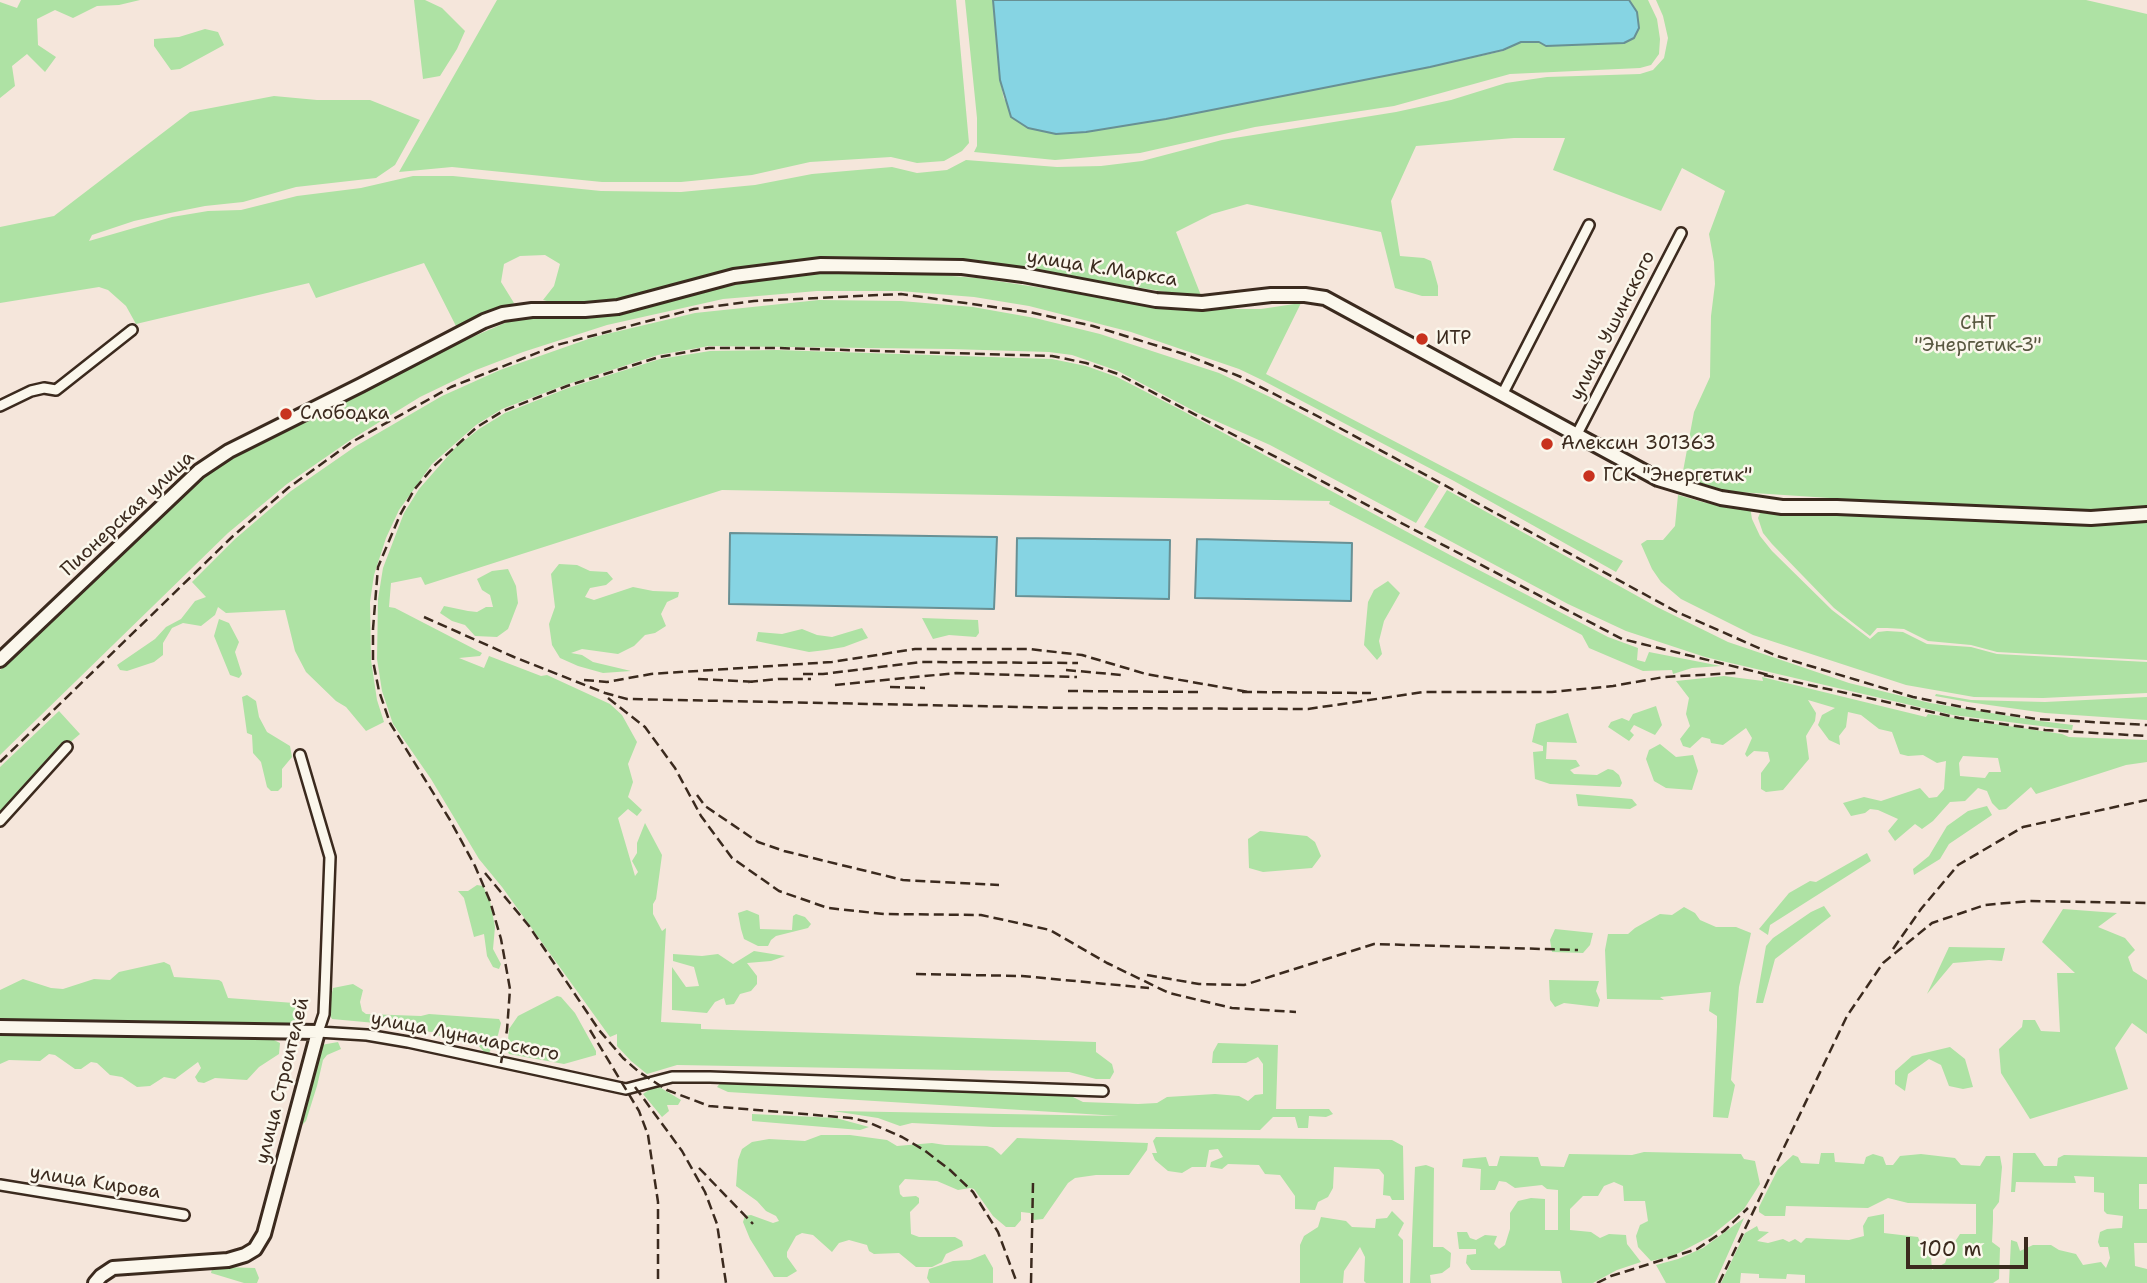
<!DOCTYPE html>
<meta charset="utf-8">
<style>
body{margin:0}
#map{position:relative;width:2147px;height:1283px;overflow:hidden;background:#f5e6db;font-family:"Shantell Sans",sans-serif}
canvas{display:block}
.scale{position:absolute;left:1906px;top:1237px;width:122px;height:32px;box-sizing:border-box;border:4px solid #3b2a1e;border-top:0;padding-left:9px;font-size:21px;line-height:24px;white-space:nowrap;color:#3b2a1e;-webkit-text-stroke:5px #fbf7ec;paint-order:stroke}
</style>
<div id="map">
<canvas width="2147" height="1283"></canvas>
<div class="scale">100 m</div>
</div>
<script>
const ctx = document.querySelector('canvas').getContext('2d');
ctx.lineJoin = 'round';
function fill(path, color) {
  ctx.fillStyle = color;
  ctx.fill(path, 'evenodd');
}
function shape(rows) {
  const path = new Path2D();
  for (const r of rows) {
    path.moveTo(r[0], r[1]);
    for (let i = 2; i < r.length; i += 2) path.lineTo(r[i], r[i + 1]);
  }
  return path;
}
function stroke(path, color, width, dash) {
  ctx.strokeStyle = color;
  ctx.lineWidth = width;
  ctx.lineCap = dash ? 'butt' : 'round';
  ctx.setLineDash(dash || []);
  ctx.stroke(path);
}
function drawText(font, color, halo, rows, align = 'center') {
  ctx.font = font + ' "Shantell Sans",sans-serif';
  ctx.lineWidth = 5;
  ctx.setLineDash([]);
  ctx.textBaseline = 'middle';
  ctx.strokeStyle = halo;
  ctx.fillStyle = color;
  for (const [text, x, y, turn = 0] of rows) {
    ctx.save();
    ctx.translate(x, y);
    ctx.rotate((+turn || 0) * Math.PI / 180);
    ctx.textAlign = isNaN(turn) ? turn : align;
    if (halo) ctx.strokeText(text, 0, 0);
    ctx.fillText(text, 0, 0);
    ctx.restore();
  }
}
fill(shape([
 [21,0,140,0,119,5,97,6,73,18,55,10,37,19,38,45,56,57,45,72,27,54,12,66,15,86,0,98,0,2,17,8],
 [414,0,425,0,442,8,465,31,457,49,440,76,423,79],
 [497,0,956,0,969,143,962,151,944,161,917,163,891,157,810,162,752,175,681,182,602,182,452,167,399,172],
 [965,0,993,0,1000,80,1004,99,1056,134,1086,132,1166,119,1430,67,1503,51,1521,42,1539,42,1546,46,1624,43,1637,12,1629,0,1648,0,1657,19,1660,39,1659,54,1651,65,1640,68,1510,74,1394,106,1255,127,1140,153,1055,160,974,152,977,146,977,118],
 [1656,0,2086,0,2147,14,2147,507,2091,511,1860,500,1708,490,1681,482,1694,412,1710,377,1711,316,1715,284,1714,262,1709,234,1725,191,1682,168,1661,211,1553,170,1565,138,1514,138,1416,146,1391,201,1400,256,1424,258,1431,261,1438,286,1438,296,1422,296,1395,288,1381,232,1247,204,1212,214,1176,232,1202,298,973,260,822,258,732,271,644,296,612,302,559,304,543,300,554,286,560,264,545,255,520,256,504,264,501,282,514,303,481,316,458,330,424,263,316,298,309,283,136,324,126,306,108,290,99,287,0,303,0,227,54,216,190,112,274,96,317,100,370,100,420,120,395,165,376,178,296,187,243,202,205,206,170,213,134,221,92,235,89,241,172,217,208,211,241,210,297,196,361,188,413,176,453,176,601,191,681,192,755,185,812,174,892,167,917,173,947,170,966,160,1057,167,1101,166,1142,161,1222,140,1396,112,1451,100,1506,83,1547,77,1640,74,1653,70,1664,58,1668,38,1663,16],
 [205,29,218,32,224,45,180,69,171,70,154,46,154,39,179,37],
 [901,272,977,278,1180,309,1261,309,1301,303,1266,374,1623,561,1616,572,1454,481,1262,380,1239,369,1131,332,1029,306,974,297,900,291,817,291,723,299,607,325,523,352,476,370,420,397,352,439,287,484,228,533,0,755,0,670,118,557,216,467,456,344,519,317,587,318,753,281,818,274],
 [819,300,901,301,973,307,1035,318,1100,334,1219,373,1270,397,1439,486,1416,523,1270,445,1198,413,1118,371,1072,355,1049,352,950,349,709,346,658,355,565,385,502,409,476,425,432,464,399,510,386,538,374,575,370,602,371,660,377,700,384,722,366,731,346,707,336,701,306,672,295,651,285,610,226,613,218,607,215,615,201,626,183,623,172,628,163,643,163,655,154,662,127,671,120,670,117,665,155,639,166,627,181,619,195,601,206,597,192,582,235,539,291,491,356,446,442,396,500,370,594,337,695,313],
 [777,350,1052,359,1086,366,1117,377,1181,410,1450,555,1608,637,1638,648,1637,660,1645,662,1649,652,1721,666,1692,668,1673,674,1672,670,1643,671,1589,648,1582,635,1329,504,1330,501,722,490,425,585,421,577,391,583,389,607,395,608,482,653,480,656,459,658,484,668,489,656,541,676,547,675,610,704,622,715,637,742,628,764,633,782,628,797,642,810,637,816,628,809,618,818,635,876,638,872,632,861,637,853,637,843,645,823,662,855,656,899,653,904,653,914,662,931,666,928,661,1022,701,1024,701,1029,1096,1042,1096,1052,1112,1064,1114,1072,1110,1079,1096,1079,1069,1072,677,1065,647,1074,631,1061,617,1046,617,1034,610,1037,502,887,479,859,431,779,393,724,382,691,377,659,378,599,383,568,404,513,419,489,456,447,479,429,505,413,568,388,660,359,710,351],
 [1447,490,1657,607,1728,642,1849,683,1930,703,2040,721,2073,725,2072,730,1953,715,1705,657,1626,631,1568,604,1424,527],
 [1678,495,1706,503,1750,507,1752,519,1760,536,1772,551,1832,610,1870,639,1878,632,1887,631,1903,632,1927,644,1971,647,1997,654,2147,662,2147,693,2043,698,1974,697,1906,685,1753,635,1681,599,1661,582,1652,569,1641,544,1647,540,1663,540,1675,526],
 [1760,513,2147,519,2147,660,1997,652,1971,645,1928,641,1904,629,1887,628,1877,628,1870,636,1834,608,1772,544,1763,533,1758,518],
 [559,564,577,565,590,571,607,572,613,579,606,585,590,588,585,597,594,600,633,587,653,591,679,592,678,597,667,602,661,614,666,626,655,633,645,635,634,646,618,654,582,649,571,653,582,655,593,662,631,671,603,673,578,666,560,658,552,645,549,624,555,607,551,574],
 [508,569,516,586,518,603,508,629,497,637,475,636,465,625,452,621,440,613,444,606,468,611,477,612,486,607,493,607,490,595,482,590,477,579,492,571],
 [1388,581,1400,593,1384,621,1379,641,1382,654,1377,660,1364,645,1368,602,1374,590],
 [922,618,978,620,979,633,976,637,949,635,933,639],
 [219,619,229,623,239,642,235,652,242,674,239,678,230,675,214,636],
 [862,628,868,638,844,647,826,650,809,652,756,641,758,632,782,634,802,629,817,635,832,637],
 [1724,676,1763,681,1762,677,1926,717,1928,714,2062,734,2069,737,2147,740,2147,762,2126,765,2036,794,2031,787,2006,809,1999,810,1992,803,1987,791,1978,788,1965,801,1950,802,1933,821,1922,829,1915,824,1895,841,1888,831,1898,819,1878,810,1870,809,1865,813,1851,816,1843,803,1864,797,1881,801,1920,788,1929,798,1937,797,1944,789,1946,761,1937,763,1923,755,1908,756,1900,754,1892,732,1879,729,1861,715,1848,712,1846,727,1839,736,1840,745,1829,740,1818,725,1822,715,1835,708,1808,700,1816,713,1815,721,1806,736,1809,759,1783,790,1766,792,1761,789,1761,773,1770,761,1768,752,1754,751,1747,757,1745,754,1752,738,1746,728,1723,745,1711,743,1710,739,1702,737,1690,748,1683,746,1680,739,1690,726,1686,714,1689,698,1676,681],
 [1963,756,1998,758,2001,772,1989,772,1985,778,1960,776,1959,763],
 [1936,694,1971,700,2045,702,2147,697,2147,720,2045,713,1968,702,1935,696],
 [247,695,256,701,259,717,267,732,290,746,292,757,282,769,282,787,278,791,271,791,267,787,261,762,253,753,252,735,247,733,242,697],
 [1656,706,1662,725,1655,735,1634,725,1630,731,1634,735,1629,741,1608,727,1611,722,1622,718,1629,721,1633,714],
 [59,711,80,734,54,756,0,815,0,767],
 [1568,713,1577,743,1547,742,1546,759,1576,760,1580,766,1570,770,1574,774,1597,775,1608,769,1613,770,1619,775,1622,783,1620,787,1550,784,1535,779,1533,752,1543,751,1543,746,1532,742,1536,724],
 [1660,744,1676,757,1693,755,1698,771,1692,790,1666,788,1654,781,1646,759,1649,750],
 [1576,794,1632,799,1637,805,1630,809,1578,806],
 [1987,806,1992,815,1949,844,1940,859,1914,875,1913,869,1929,856,1947,826,1968,811],
 [1260,831,1307,836,1315,842,1321,856,1312,868,1263,872,1249,868,1248,839],
 [1867,853,1871,861,1770,925,1768,935,1759,929,1789,893,1810,881,1816,882],
 [477,885,483,886,490,901,495,927,493,949,501,964,499,969,493,967,487,956,484,934,474,937,464,898,458,891,468,891],
 [1824,906,1831,916,1775,959,1763,1003,1756,1003,1766,946,1773,938,1811,912],
 [1684,907,1695,913,1700,920,1716,927,1736,927,1751,933,1739,987,1731,1080,1735,1085,1728,1118,1713,1117,1717,1027,1717,1016,1709,1011,1711,992,1660,997,1664,1000,1607,999,1605,950,1608,934,1628,934,1635,928,1660,914,1672,915],
 [2063,909,2117,913,2098,927,2125,938,2135,950,2128,957,2133,971,2147,980,2147,1034,2132,1023,2115,1048,2128,1089,2030,1119,2001,1073,1999,1049,2022,1027,2023,1020,2035,1020,2041,1031,2060,1032,2057,973,2075,973,2042,942],
 [747,910,759,915,760,929,792,930,793,916,796,914,805,917,811,924,808,928,776,936,771,940,768,946,758,946,744,939,741,929,738,913],
 [1555,929,1593,933,1590,945,1583,953,1552,952,1550,940],
 [1949,947,2005,948,2002,961,1989,960,1953,963,1927,994],
 [754,951,785,956,771,961,747,963,757,976,757,984,751,991,740,994,734,1004,726,1005,724,998,715,1002,707,1013,672,1010,672,967,686,987,699,986,694,967,673,961,673,954,702,956,718,954,733,964],
 [164,962,170,965,174,977,219,980,222,982,228,998,294,1003,303,1012,301,1019,289,1025,0,1020,0,990,23,979,51,988,63,989,94,979,110,980,119,972],
 [1549,980,1599,981,1596,991,1600,1000,1598,1007,1564,1003,1555,1007,1550,1000],
 [353,984,363,990,360,1002,362,1011,366,1014,421,1016,429,1014,499,1019,501,1023,498,1035,489,1053,484,1052,473,1039,444,1038,432,1032,397,1029,386,1024,332,1019,328,1012,333,988],
 [557,996,561,997,575,1013,596,1051,596,1055,564,1064,509,1054,507,1050,509,1029,518,1016],
 [3,1034,270,1038,280,1043,279,1054,259,1067,247,1080,215,1078,204,1083,198,1082,195,1077,201,1068,198,1062,175,1079,164,1077,150,1086,137,1087,122,1077,110,1075,97,1063,91,1062,81,1069,75,1069,55,1055,49,1054,40,1061,9,1060,0,1064,0,1035],
 [338,1042,341,1049,327,1055,323,1060,317,1086,306,1121,302,1125,300,1120,308,1099,321,1045],
 [1218,1043,1278,1045,1276,1109,1329,1109,1333,1114,1326,1117,1309,1116,1308,1128,1298,1128,1295,1117,1273,1117,1260,1130,993,1127,912,1123,900,1126,878,1118,833,1111,1119,1116,728,1092,717,1087,721,1082,1059,1093,1069,1095,1083,1102,1138,1104,1157,1103,1167,1097,1215,1094,1239,1096,1248,1101,1255,1095,1263,1094,1263,1064,1258,1057,1246,1063,1212,1063,1213,1052],
 [1950,1047,1965,1059,1973,1087,1963,1089,1949,1086,1941,1065,1929,1059,1908,1074,1905,1091,1895,1084,1895,1071,1912,1056],
 [656,1085,681,1100,678,1105,667,1105,669,1111,662,1117,643,1094],
 [752,1114,836,1118,869,1127,860,1130,752,1121],
 [821,1135,850,1135,887,1140,897,1146,932,1143,945,1145,987,1146,993,1148,1001,1155,1017,1138,1148,1143,1147,1150,1129,1175,1096,1175,1075,1178,1068,1183,1043,1219,1034,1220,1030,1213,1021,1212,1021,1220,1015,1227,1006,1227,993,1216,974,1189,970,1188,958,1190,937,1181,905,1179,899,1186,900,1194,903,1197,916,1196,919,1198,919,1203,910,1212,911,1234,919,1237,955,1237,962,1241,963,1246,946,1254,942,1262,932,1267,916,1267,899,1253,874,1254,869,1251,867,1245,849,1240,839,1243,832,1252,813,1235,802,1233,796,1236,787,1252,787,1257,797,1271,787,1277,774,1277,750,1239,743,1222,745,1216,751,1215,773,1223,779,1221,776,1216,766,1211,757,1201,736,1186,738,1160,742,1149,752,1142,769,1139,805,1141],
 [1156,1137,1392,1140,1403,1146,1404,1200,1392,1200,1390,1196,1383,1195,1384,1175,1379,1169,1334,1167,1333,1188,1328,1197,1318,1202,1315,1210,1295,1209,1295,1196,1280,1175,1265,1174,1259,1165,1228,1164,1222,1169,1210,1167,1211,1162,1223,1157,1218,1149,1209,1150,1206,1167,1192,1167,1182,1173,1168,1171,1155,1160,1152,1153,1157,1153,1153,1141],
 [1644,1152,1741,1154,1744,1159,1755,1161,1760,1184,1744,1209,1711,1236,1673,1256,1651,1261,1638,1247,1636,1236,1640,1225,1648,1221,1645,1201,1624,1201,1623,1186,1614,1182,1604,1186,1598,1196,1583,1196,1570,1209,1570,1230,1591,1232,1600,1238,1609,1234,1626,1235,1627,1244,1641,1262,1617,1270,1593,1283,1562,1283,1560,1271,1471,1270,1466,1263,1467,1255,1476,1254,1476,1249,1459,1249,1457,1232,1467,1232,1470,1238,1476,1240,1485,1235,1497,1236,1494,1244,1499,1249,1505,1245,1510,1229,1510,1213,1518,1201,1531,1198,1545,1199,1545,1230,1558,1230,1558,1190,1547,1189,1542,1185,1515,1188,1506,1182,1499,1181,1495,1190,1480,1190,1481,1169,1462,1167,1463,1159,1486,1157,1489,1166,1497,1166,1500,1156,1538,1157,1541,1166,1564,1167,1569,1154,1632,1155],
 [1821,1153,1834,1153,1835,1162,1864,1164,1866,1157,1873,1154,1883,1157,1886,1165,1893,1165,1900,1156,1921,1154,1955,1158,1961,1165,1980,1166,1986,1156,2000,1156,2002,1167,1999,1202,1993,1210,1993,1221,1992,1242,2000,1248,1999,1279,1993,1283,1805,1283,1805,1275,1787,1274,1786,1279,1759,1278,1759,1274,1741,1273,1740,1283,1721,1283,1745,1233,1757,1226,1759,1231,1769,1232,1757,1241,1768,1243,1783,1239,1789,1242,1795,1239,1801,1243,1806,1238,1849,1240,1864,1236,1863,1226,1868,1217,1884,1214,1884,1233,1918,1237,1923,1250,1931,1257,1932,1270,1945,1263,1950,1249,1960,1234,1976,1234,1976,1204,1908,1203,1888,1198,1868,1208,1786,1206,1785,1216,1765,1216,1759,1212,1759,1207,1778,1169,1793,1155,1798,1157,1801,1163,1819,1164],
 [2013,1153,2035,1153,2044,1166,2057,1166,2058,1158,2064,1155,2147,1157,2147,1184,2139,1184,2139,1209,2147,1209,2147,1243,2134,1243,2135,1266,2147,1269,2147,1283,2009,1283,2011,1240,2017,1242,2020,1251,2033,1245,2051,1245,2059,1250,2076,1254,2083,1265,2101,1262,2106,1268,2110,1258,2108,1247,2100,1247,2098,1242,2100,1232,2107,1229,2122,1228,2123,1216,2107,1214,2104,1211,2104,1193,2094,1192,2094,1177,2074,1176,2076,1183,2016,1182,2015,1192,2011,1192],
 [1426,1165,1434,1168,1433,1247,1443,1247,1451,1253,1450,1267,1442,1273,1430,1275,1431,1283,1410,1283,1415,1167],
 [1392,1211,1404,1223,1398,1235,1403,1240,1403,1283,1366,1283,1364,1281,1365,1257,1360,1247,1344,1271,1343,1283,1300,1283,1300,1245,1304,1236,1318,1227,1321,1217,1346,1221,1352,1227,1375,1228,1376,1219,1387,1218],
 [1744,1218,1715,1283,1666,1283,1656,1265,1678,1259,1703,1248],
 [985,1254,993,1268,993,1283,930,1283,927,1278,929,1269,953,1261,970,1260],
 [222,1267,255,1268,259,1278,257,1283,244,1283,211,1273,212,1269]
]), '#aee2a4');
const water = shape([
 [993,0,1629,0,1637,12,1639,28,1634,38,1624,43,1546,46,1539,42,1521,42,1503,50,1430,67,1166,119,1086,132,1056,134,1028,128,1011,117,1000,80,993,0],
 [730,533,997,537,994,609,729,604,730,533],
 [1017,538,1170,540,1169,599,1016,596,1017,538],
 [1197,539,1352,543,1351,601,1195,598,1197,539]
]);
fill(water, '#86d4e3');
stroke(water, '#689094', 2);
const street = shape([
 [1503,393,1589,225],
 [0,406,31,391,44,388,56,390,132,330],
 [1577,434,1681,233],
 [300,755,330,857,325,991,324,1014,318,1032,367,1035,408,1042,626,1089,672,1077,710,1077,1103,1091],
 [0,821,67,747],
 [0,1185,184,1215]
]);
const secondary = shape([
 [0,660,199,471,229,451,361,385,484,321,503,314,532,310,585,310,618,307,734,276,821,265,962,267,1023,275,1156,300,1202,303,1271,295,1305,295,1325,298,1658,479,1721,498,1782,507,1837,507,2091,518,2147,514],
 [0,1027,318,1032,264,1234,255,1249,245,1255,228,1260,113,1268,101,1276,95,1283]
]);
stroke(street, '#3b2a1e', 14);
stroke(secondary, '#3b2a1e', 18);
stroke(street, '#fbf7ec', 9);
stroke(secondary, '#fbf7ec', 12);
stroke(shape([
 [424,617,514,657,605,693,627,699,1071,708,1308,709,1424,692,1552,692,1613,686,1664,677,1736,673],
 [1066,670,1122,675],
 [803,674,823,674,921,662,1078,663],
 [1764,675,1959,718,2045,730,2147,736],
 [698,679,757,682],
 [584,680,607,682,651,674,832,662,915,649,1029,649,1082,655,1146,674,1249,692],
 [748,682,778,679,811,679],
 [835,685,956,673,1077,677],
 [890,687,925,688],
 [1068,691,1203,692],
 [1242,692,1371,693],
 [608,698,645,727,675,768,701,816,732,858,779,891,828,908,884,914,981,915,1050,930,1107,963,1169,993,1232,1008,1296,1012],
 [0,762,232,537,288,488,352,442,451,387,557,345,694,309,754,301,901,294,1029,312,1093,326,1184,354,1241,377,1325,420,1677,612,1777,656,1913,697,1967,708,2037,719,2147,725],
 [697,795,705,806,758,842,784,851,903,880,999,885],
 [485,873,529,926,599,1030,623,1058,639,1072,667,1090,709,1106,851,1118,868,1122,902,1137,924,1150,950,1170,973,1192,998,1232,1017,1283],
 [1893,949,1921,909,1958,865,2023,827,2147,800],
 [916,974,1022,976,1149,988],
 [1147,975,1199,984,1244,985,1374,944,1578,950],
 [590,1030,639,1111,648,1135,658,1202,658,1283],
 [501,1063,507,1030,510,989,501,939,490,901,475,866,450,820,390,723,379,691,373,661,373,629,378,567,400,515,414,490,434,466,477,427,503,411,567,386,659,357,709,348,776,348,1052,356,1086,363,1118,374,1622,639,1773,676],
 [635,1087,682,1151,705,1192,717,1224,726,1283],
 [699,1168,753,1224],
 [1031,1283,1033,1183],
 [1597,1283,1611,1276,1697,1249,1724,1231,1748,1208],
 [1719,1283,1847,1016,1883,963,1932,923,1985,905,2030,901,2147,903]
]), '#3b2a1e', 2.5, [10, 5]);
for (const [x, y, r, color] of [
 [1422,339,7,"#c8321e"],
 [286,414,7,"#c8321e"],
 [1547,444,7,"#c8321e"],
 [1589,476,7,"#c8321e"]
]) {
  const dot = new Path2D();
  dot.arc(x, y, r, 0, 2 * Math.PI);
  ctx.fillStyle = color;
  ctx.fill(dot);
  stroke(dot, '#fbf7ec', 2.5);
}
drawText('19px', '#3b2a1e', '#fbf7ec', [
 ["улица К.Маркса",1102,269,9],
 ["улица Ушинского",1613,326,-63],
 ["Пионерская улица",128,514,-43],
 ["улица Луначарского",465,1037,11],
 ["улица Строителей",283,1081,-76],
 ["улица Кирова",95,1183,9]
]);
drawText('19px', '#585840', '#fbf7ec', [
 ["СНТ",1978,324],
 ["\"Энергетик-3\"",1978,346]
]);
drawText('19px', '#3b2a1e', '#fbf7ec', [
 ["ИТР",1436,339],
 ["Слободка",300,414],
 ["Алексин 301363",1561,444],
 ["ГСК \"Энергетик\"",1603,476]
], 'left');
</script>
